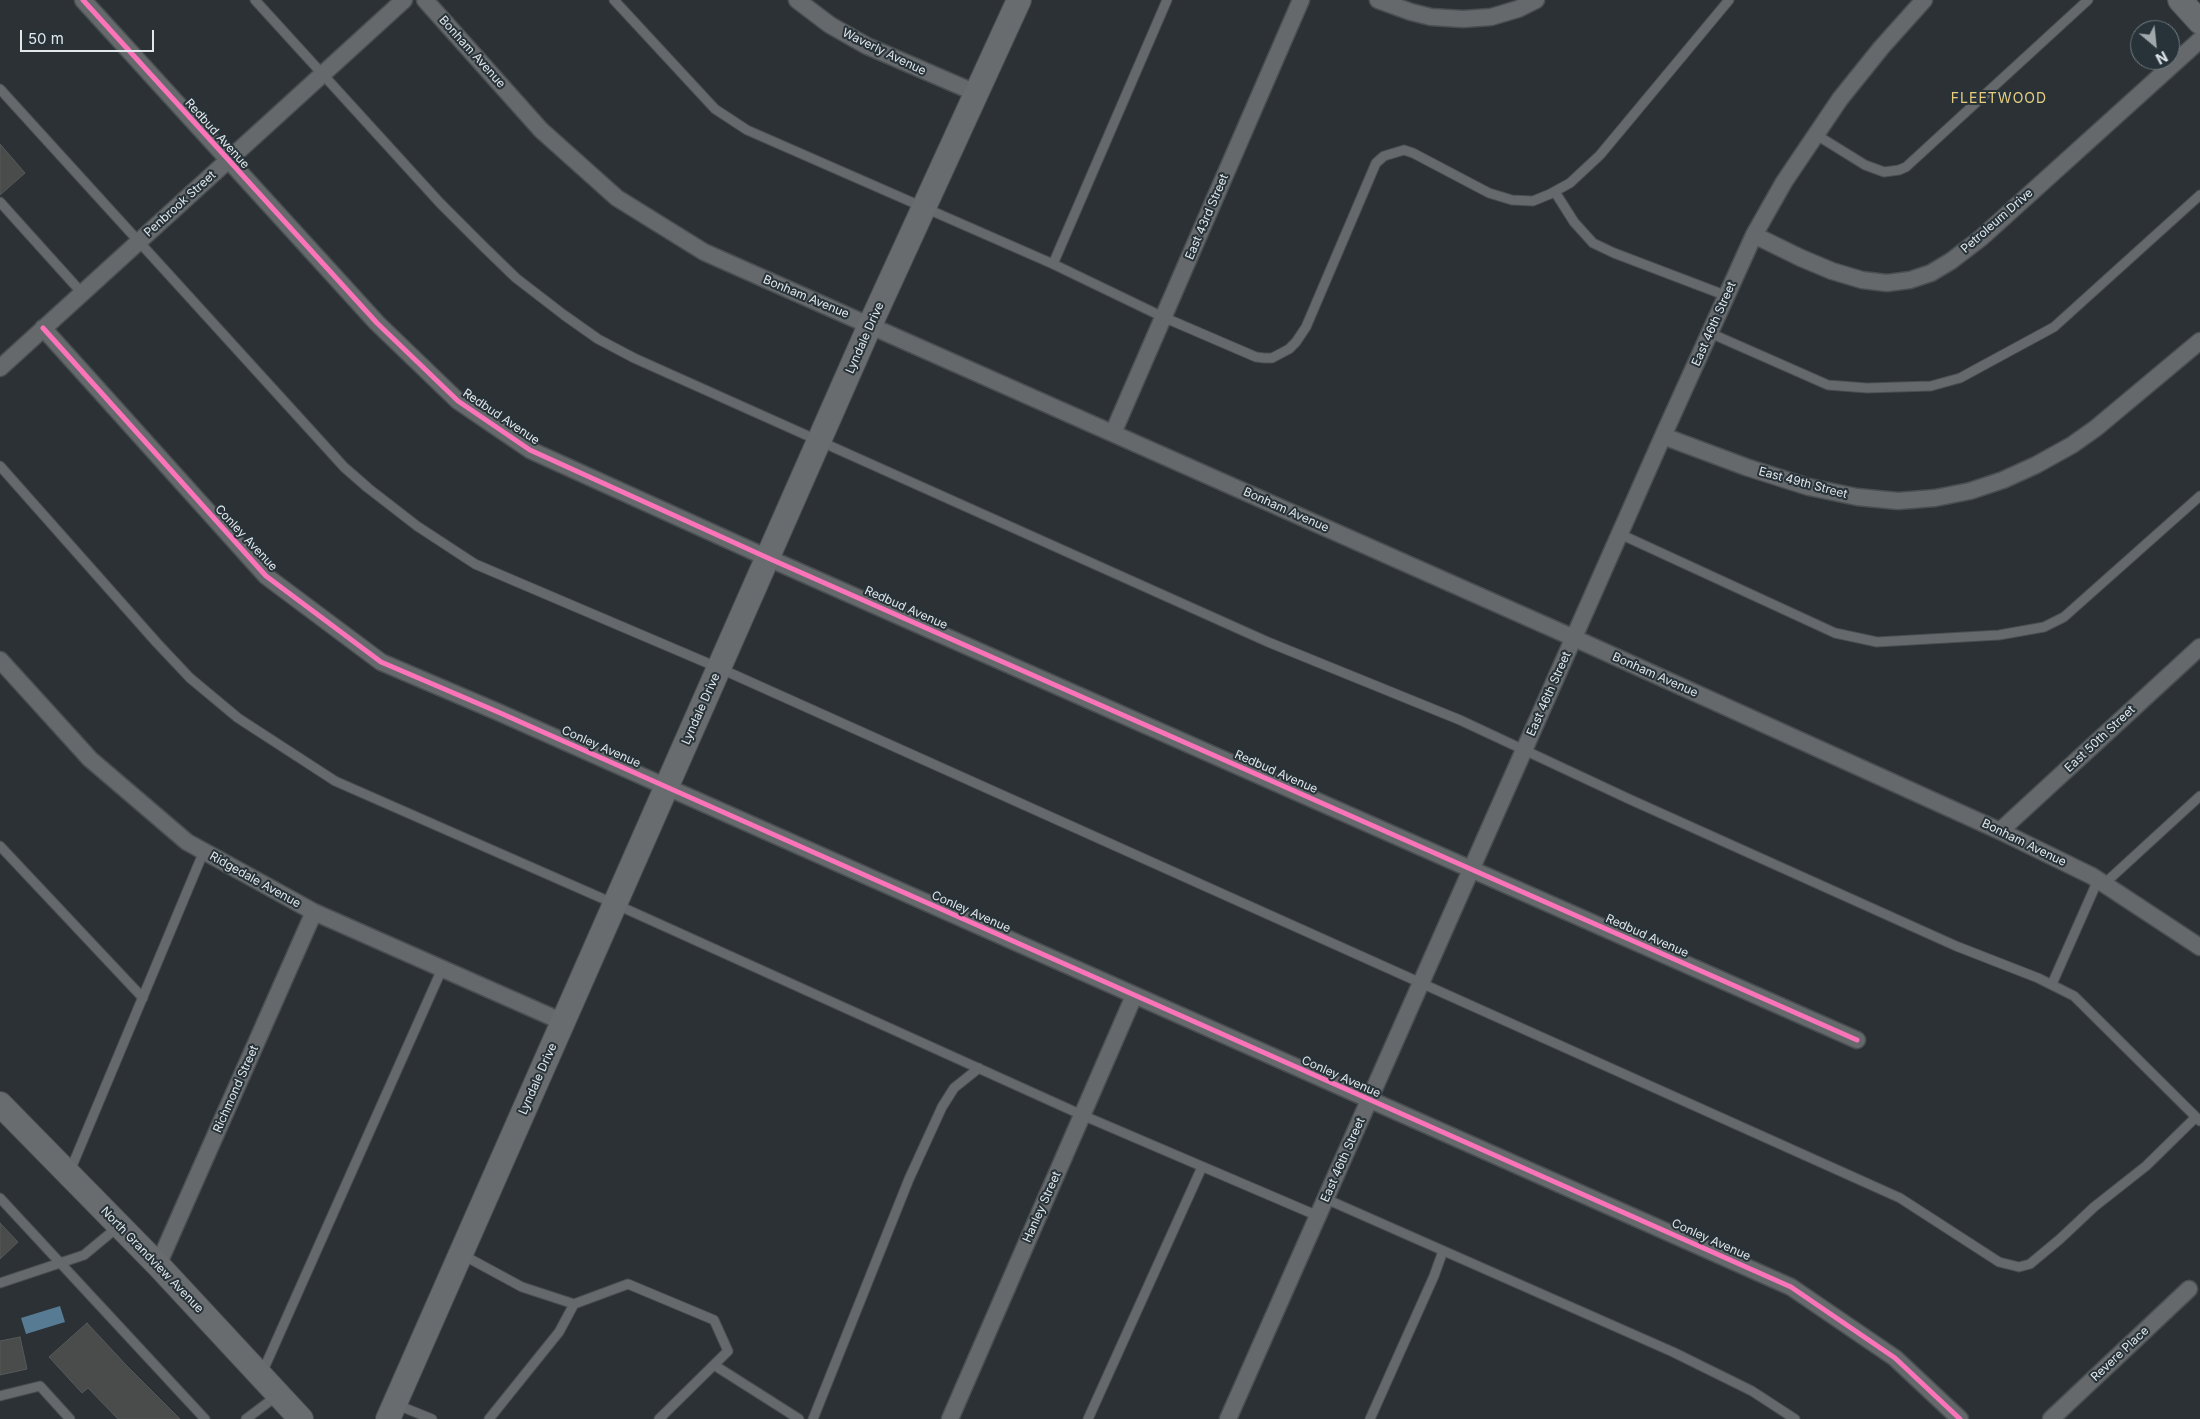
<!DOCTYPE html>
<style>
body{margin:0}
#map{position:relative;width:2200px;height:1419px;overflow:hidden;background:#2b3135;font-family:Inter,sans-serif}
canvas{display:block}
.north{position:absolute;left:2130px;top:20px;width:50px;height:50px;box-sizing:border-box;background:#273239;border:1px solid #717b81;border-radius:50%;rotate:152deg;font-size:14px;font-weight:700;line-height:20px;text-align:center;color:#e1e8ec}
.north::after{content:'';display:block;margin:auto;width:18px;height:22px;background:#a1a8ac;clip-path:polygon(50% 0,100% 100%,50% 72%,0 100%)}
.scale{position:absolute;left:20px;top:30px;width:134px;height:22px;box-sizing:border-box;border:2px solid #e1e8ec;border-top:0;padding-left:6px;font-size:15px;line-height:18px;white-space:nowrap;color:#e1e8ec;-webkit-text-stroke:4px #273239;paint-order:stroke}
</style>
<div id="map">
<canvas width="2200" height="1419"></canvas>
<div class="north">N</div>
<div class="scale">50 m</div>
</div>
<script>
const ctx = document.querySelector('canvas').getContext('2d');
ctx.lineJoin = 'round';
function fill(path, color) {
  ctx.fillStyle = color;
  ctx.fill(path, 'evenodd');
}
function shape(rows) {
  const path = new Path2D();
  for (const r of rows) {
    path.moveTo(r[0], r[1]);
    for (let i = 2; i < r.length; i += 2) path.lineTo(r[i], r[i + 1]);
  }
  return path;
}
function stroke(path, color, width, dash) {
  ctx.strokeStyle = color;
  ctx.lineWidth = width;
  ctx.lineCap = dash ? 'butt' : 'round';
  ctx.setLineDash(dash || []);
  ctx.stroke(path);
}
function drawText(font, color, halo, rows, align = 'center') {
  ctx.font = font + ' Inter,sans-serif';
  ctx.lineWidth = 4;
  ctx.setLineDash([]);
  ctx.textBaseline = 'middle';
  ctx.strokeStyle = halo;
  ctx.fillStyle = color;
  for (const [text, x, y, turn = 0] of rows) {
    ctx.save();
    ctx.translate(x, y);
    ctx.rotate((+turn || 0) * Math.PI / 180);
    ctx.textAlign = isNaN(turn) ? turn : align;
    if (halo) ctx.strokeText(text, 0, 0);
    ctx.fillText(text, 0, 0);
    ctx.restore();
  }
}
fill(shape([
 [60,1306,65,1322,26,1334,21,1318]
]), '#577b93');
const building = shape([
 [0,144,25,173,0,195,0,144],
 [0,1223,18,1242,0,1259,0,1223],
 [87,1323,127,1366,180,1419,118,1419,88,1388,82,1393,49,1357,87,1323],
 [20,1337,27,1369,0,1375,0,1341,20,1337]
]);
fill(building, '#4a4b4b');
stroke(building, '#575a5a', 1);
const lane = shape([
 [255,0,440,203,485,248,516,278,564,315,598,339,634,358,1268,642,1460,720,1629,799,1956,946,2038,978,2074,996,2200,1121],
 [614,0,715,109,747,130,1053,264,1163,317,1256,357,1264,358,1272,358,1289,349,1296,342,1306,327,1376,163,1384,156,1404,150,1413,153,1489,193,1512,200,1533,201,1550,194,1570,183,1600,155,1729,0],
 [0,89,344,467,368,488,417,526,475,564,719,668,1900,1198,1999,1262,2019,1267,2030,1264,2060,1239,2094,1207,2146,1166,2196,1117],
 [1815,134,1865,165,1884,172,1899,170,1906,167,2088,0],
 [1555,192,1574,222,1593,243,1614,253,1727,296],
 [0,202,82,293],
 [1053,264,1167,0],
 [1710,333,1828,385,1867,388,1931,386,1960,378,2054,327,2200,195],
 [0,466,157,643,190,678,238,718,335,781,615,904,1082,1115,1318,1216],
 [1620,534,1835,633,1877,642,1999,635,2044,627,2064,617,2200,496],
 [0,846,143,998],
 [2104,884,2200,796],
 [2052,984,2098,880],
 [70,1171,204,851],
 [0,1198,205,1419],
 [1326,1199,1673,1352,1752,1391,1795,1419],
 [461,1254,522,1287,574,1304,628,1284,714,1320,728,1351,659,1419],
 [0,1283,84,1255,119,1226],
 [714,1365,799,1419],
 [262,1373,442,969],
 [0,1396,40,1386,70,1419],
 [395,1404,432,1419],
 [246,1419,278,1395],
 [489,1419,559,1332,574,1304],
 [813,1419,909,1179,942,1107,954,1088,979,1068],
 [1088,1419,1202,1167],
 [1370,1419,1434,1276,1443,1251]
]);
const street = shape([
 [83,0,377,323,458,401,530,450,768,558,1857,1040],
 [425,0,541,130,617,198,704,252,1574,638,2000,831,2092,876,2200,947],
 [797,0,830,25,867,46,976,93],
 [1378,0,1411,12,1431,17,1463,19,1491,17,1518,9,1536,0],
 [1754,235,1801,258,1832,271,1862,280,1887,283,1910,280,1931,273,1951,261,1981,238,2200,40],
 [43,328,266,576,381,662,498,712,1791,1287,1895,1358,1960,1419],
 [0,368,404,0],
 [1113,433,1301,0],
 [1663,436,1746,467,1809,487,1857,497,1898,501,1935,498,1970,491,2003,480,2036,465,2072,445,2096,428,2200,341],
 [0,660,90,759,187,842,314,912,563,1022],
 [2000,831,2200,647],
 [158,1265,314,912],
 [950,1419,1134,996],
 [1228,1419,1663,436,1754,235,1784,182,1840,99,1881,48,1924,0],
 [2051,1419,2189,1289]
]);
const secondary = shape([
 [2180,0,2200,22],
 [0,1104,158,1265,301,1419],
 [388,1419,870,325,1019,0]
]);
stroke(lane, '#494e51', 11);
stroke(street, '#494e51', 19);
stroke(secondary, '#494e51', 26);
stroke(lane, '#66696b', 9);
stroke(street, '#66696b', 16);
stroke(secondary, '#686c6e', 24);
stroke(shape([
 [83,0,377,323,458,401,530,450,768,558,1857,1040],
 [43,328,266,576,381,662,498,712,1791,1287,1895,1358,1960,1419]
]), '#fb73b8', 5);
drawText('12px', '#e1e8ec', '#273239', [
 ["Bonham Avenue",472,52,48],
 ["Waverly Avenue",884,52,26],
 ["Redbud Avenue",217,134,48],
 ["Penbrook Street",180,204,-42],
 ["East 43rd Street",1207,217,-67],
 ["Petroleum Drive",1997,221,-41],
 ["Bonham Avenue",806,297,23],
 ["East 46th Street",1714,324,-66],
 ["Lyndale Drive",865,338,-66],
 ["Redbud Avenue",501,417,34],
 ["East 49th Street",1803,483,15],
 ["Bonham Avenue",1286,510,24],
 ["Conley Avenue",246,538,47],
 ["Redbud Avenue",906,608,24],
 ["Bonham Avenue",1655,675,24],
 ["East 46th Street",1549,694,-66],
 ["Lyndale Drive",701,709,-66],
 ["East 50th Street",2100,739,-43],
 ["Conley Avenue",601,747,24],
 ["Redbud Avenue",1276,772,24],
 ["Bonham Avenue",2024,843,26],
 ["Ridgedale Avenue",255,880,29],
 ["Conley Avenue",971,912,24],
 ["Redbud Avenue",1647,936,24],
 ["Conley Avenue",1341,1077,24],
 ["Lyndale Drive",538,1079,-66],
 ["Richmond Street",236,1089,-66],
 ["East 46th Street",1343,1160,-66],
 ["Hanley Street",1042,1207,-66],
 ["Conley Avenue",1711,1240,24],
 ["North Grandview Avenue",152,1260,46],
 ["Revere Place",2120,1354,-43]
]);
ctx.letterSpacing = '1px';
drawText('14px', '#e7cc80', '#273239', [
 ["FLEETWOOD",1999,99]
]);
ctx.letterSpacing = '0px';
</script>
